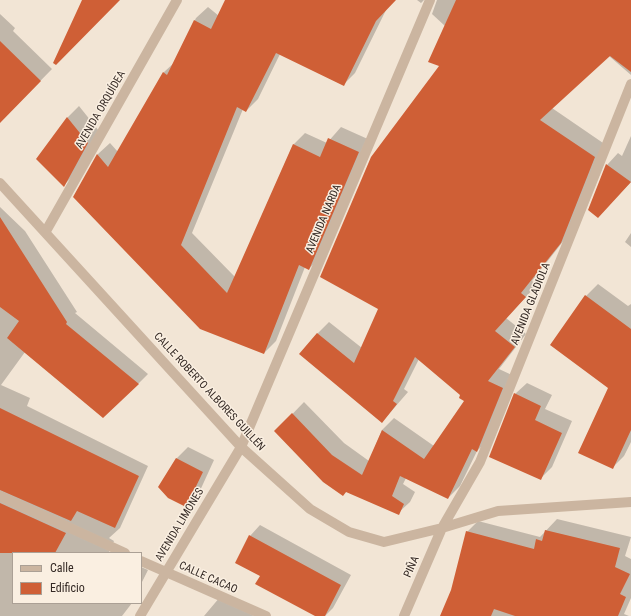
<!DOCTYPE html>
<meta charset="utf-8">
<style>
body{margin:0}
#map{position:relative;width:631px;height:616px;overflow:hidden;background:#f2e5d5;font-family:"Roboto Condensed",sans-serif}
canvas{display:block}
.legend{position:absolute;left:12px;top:552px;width:130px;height:52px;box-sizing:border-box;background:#faefe1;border:1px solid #aba095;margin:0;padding:5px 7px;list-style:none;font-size:12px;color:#342924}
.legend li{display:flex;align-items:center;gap:8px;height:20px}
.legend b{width:20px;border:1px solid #aba095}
</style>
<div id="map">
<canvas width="631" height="616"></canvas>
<ul class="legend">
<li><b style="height:5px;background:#cbb5a0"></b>Calle</li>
<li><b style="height:11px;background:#cf5f36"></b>Edificio</li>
</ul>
</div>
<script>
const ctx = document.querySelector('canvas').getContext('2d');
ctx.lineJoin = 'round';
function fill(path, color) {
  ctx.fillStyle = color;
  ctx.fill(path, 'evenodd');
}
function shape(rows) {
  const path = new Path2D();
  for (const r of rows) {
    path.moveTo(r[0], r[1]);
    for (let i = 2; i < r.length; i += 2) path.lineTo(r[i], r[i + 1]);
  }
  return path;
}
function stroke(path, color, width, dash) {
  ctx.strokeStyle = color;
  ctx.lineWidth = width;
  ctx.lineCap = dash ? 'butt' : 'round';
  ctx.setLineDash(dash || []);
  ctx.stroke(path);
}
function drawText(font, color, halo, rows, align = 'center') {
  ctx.font = font + ' "Roboto Condensed",sans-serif';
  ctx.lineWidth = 3;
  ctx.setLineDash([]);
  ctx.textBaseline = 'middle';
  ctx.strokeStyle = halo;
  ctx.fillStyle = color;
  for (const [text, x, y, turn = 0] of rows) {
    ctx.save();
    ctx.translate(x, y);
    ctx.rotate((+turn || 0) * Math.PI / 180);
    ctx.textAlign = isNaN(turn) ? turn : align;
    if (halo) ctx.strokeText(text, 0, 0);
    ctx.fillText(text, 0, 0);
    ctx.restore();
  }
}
fill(shape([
 [226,0,395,0,387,8,355,73,343,85,280,54,258,99,246,111,243,109,192,233,235,277,293,145,305,133,327,143,341,127,370,140,320,257,309,269,305,267,276,341,264,353,74,196,98,154,110,143,118,152,164,72,175,62,196,18,208,7,219,16],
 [417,0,424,0,421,3],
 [437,0,631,0,631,75,609,56,552,108,606,145,572,230,532,281,537,285,506,318,526,334,499,369,514,376,489,439,477,451,460,486,448,498,406,478,403,484,415,492,410,502,398,513,347,491,343,495,276,431,304,402,344,443,369,461,382,430,394,418,434,446,465,401,462,395,419,359,404,389,408,392,382,422,317,334,329,322,362,348,379,308,441,66,445,26,432,14],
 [0,14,15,28,13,31,52,69,4,118,0,114],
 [79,106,99,131,75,174,64,185,38,159,68,117],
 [631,136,631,182,609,205,607,165,618,153,622,156],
 [0,207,25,231,77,312,75,313,148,374,138,384,25,352,1,385,30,398,27,406,148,466,120,528,109,538,114,541,109,552,111,553,13,553,13,603,132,603,122,616,0,616],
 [631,233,631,247,625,242],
 [598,284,628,306,631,304,631,442,624,456,613,467,609,388,586,296],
 [527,383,552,395,545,409,572,421,552,467,540,479,515,394],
 [188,447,214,460,198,495,186,506,176,459],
 [557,519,631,537,625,556,631,559,631,598,624,614,629,616,441,616,452,590,467,532,478,521,540,537],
 [260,525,351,575,333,608,325,616,317,616,261,575,250,536],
 [141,567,148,570,141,584],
 [220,597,254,616,204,616]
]), '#0003');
fill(shape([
 [82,0,120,0,56,65,53,63],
 [225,0,396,0,376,21,344,86,276,53,246,112,237,107,181,245,227,293,293,144,320,157,328,138,359,152,309,270,299,265,264,354,200,329,73,197,97,154,108,167,163,72,167,75,194,20,211,29],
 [456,0,631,0,631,72,610,56,540,120,595,157,561,243,521,293,526,297,495,331,515,347,488,381,503,388,477,452,472,449,448,499,400,476,392,496,404,504,399,515,346,492,343,496,323,482,274,431,292,413,332,455,362,475,382,430,424,459,464,401,459,398,460,395,415,357,393,401,397,404,382,423,299,354,317,333,354,363,378,309,320,277,371,157,439,66,428,62],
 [0,41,41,81,0,123],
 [67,117,88,143,64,187,36,159],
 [606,164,631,182,598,218,588,210],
 [0,217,67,322,66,324,139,384,103,418,7,338,19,321,0,307],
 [585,295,631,329,631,430,613,469,578,453,608,388,550,345],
 [514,393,541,406,535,420,562,433,541,480,489,457],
 [0,408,139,476,115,528,77,511,71,521,0,490],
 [176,458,203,472,186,507,168,498,158,487],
 [0,503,66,533,55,553,0,553],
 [545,530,620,548,615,567,630,574,620,594,626,597,618,616,515,616,494,609,491,616,440,616,451,590,466,531,534,549,536,539,542,541],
 [249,535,341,585,325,616,315,616,255,584,260,576,235,563]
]), '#cf5f36');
stroke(shape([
 [0,183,241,447,310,509,349,532,384,542,442,528,498,511,631,502],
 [46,231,177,0],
 [0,496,125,553],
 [141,561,266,616],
 [140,616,241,447,430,0],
 [404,616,442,528,480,462,631,84]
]), '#cbb5a0', 10);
drawText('11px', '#342924', '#faefe1', [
 ["AVENIDA ORQUÍDEA",101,110,-60],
 ["AVENIDA NARDA",324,219,-67],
 ["AVENIDA GLADIOLA",531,304,-68],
 ["CALLE ROBERTO ALBORES GUILLÉN",209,392,47],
 ["AVENIDA LIMONES",180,525,-59],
 ["PIÑA",412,567,-66],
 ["CALLE CACAO",208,578,24]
]);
</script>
